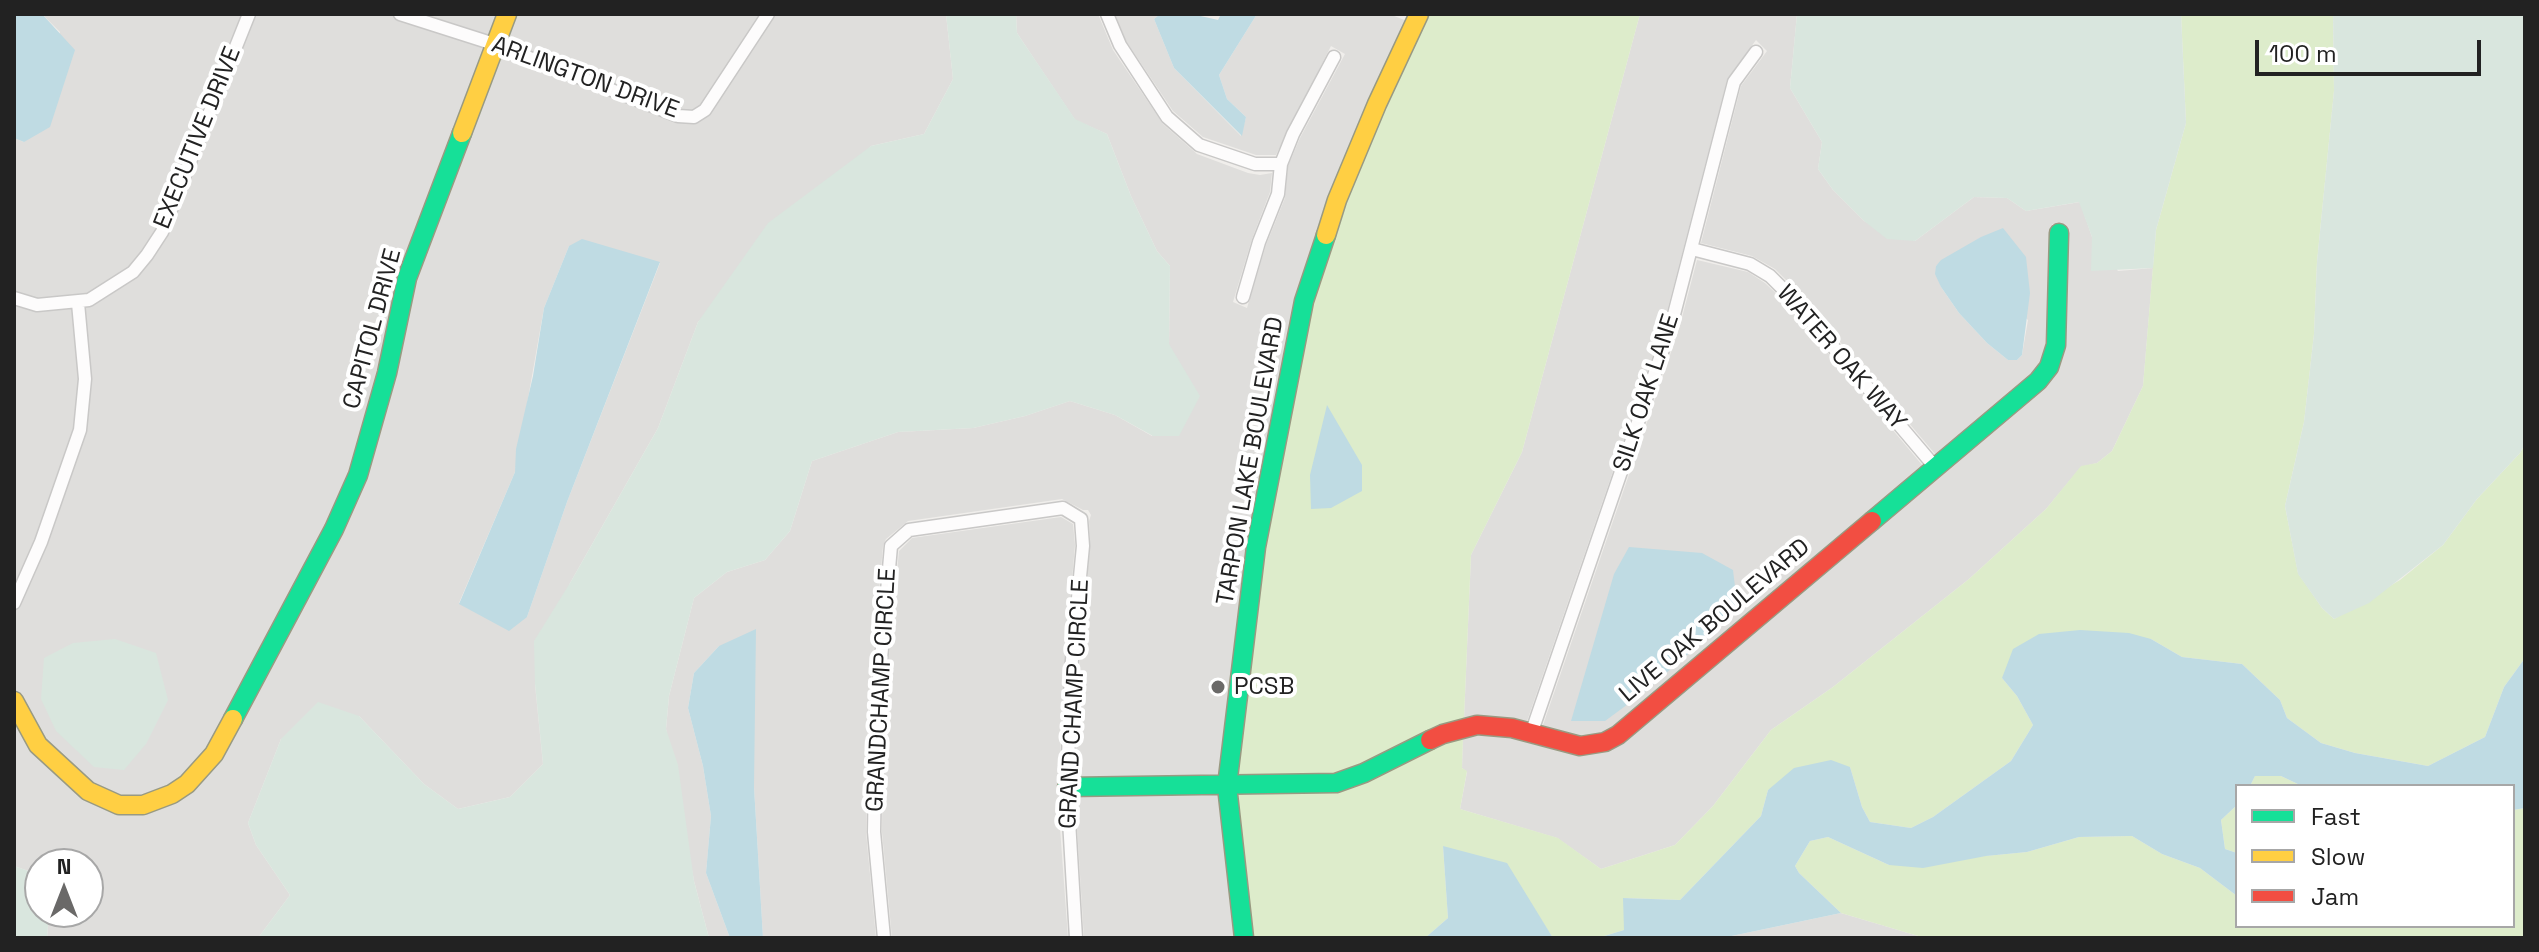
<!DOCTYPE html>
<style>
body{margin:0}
#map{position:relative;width:2539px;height:952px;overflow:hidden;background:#f0eeeb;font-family:"Space Grotesk",sans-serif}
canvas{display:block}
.frame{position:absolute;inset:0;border:16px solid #222;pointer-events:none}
.legend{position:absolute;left:2235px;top:784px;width:280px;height:144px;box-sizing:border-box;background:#fff;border:2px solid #a7a7a7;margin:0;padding:10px 14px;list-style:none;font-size:24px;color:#222}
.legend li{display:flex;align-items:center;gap:16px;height:40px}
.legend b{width:40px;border:2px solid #a7a7a7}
.north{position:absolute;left:24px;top:848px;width:80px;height:80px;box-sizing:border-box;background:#fff;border:2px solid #a7a7a7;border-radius:50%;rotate:0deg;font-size:22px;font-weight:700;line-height:32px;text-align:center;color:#222}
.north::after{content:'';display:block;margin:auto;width:28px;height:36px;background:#6a6968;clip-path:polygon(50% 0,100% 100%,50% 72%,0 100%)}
.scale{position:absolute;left:2255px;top:40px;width:226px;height:36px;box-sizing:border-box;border:4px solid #222;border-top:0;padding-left:10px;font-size:24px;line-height:28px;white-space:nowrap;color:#222;-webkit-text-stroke:6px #fff;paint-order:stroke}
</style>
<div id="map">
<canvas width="2539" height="952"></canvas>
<div class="frame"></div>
<ul class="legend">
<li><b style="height:10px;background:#16e098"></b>Fast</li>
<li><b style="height:10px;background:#ffcf43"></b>Slow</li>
<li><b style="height:10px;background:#f24e42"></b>Jam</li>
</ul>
<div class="north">N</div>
<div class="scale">100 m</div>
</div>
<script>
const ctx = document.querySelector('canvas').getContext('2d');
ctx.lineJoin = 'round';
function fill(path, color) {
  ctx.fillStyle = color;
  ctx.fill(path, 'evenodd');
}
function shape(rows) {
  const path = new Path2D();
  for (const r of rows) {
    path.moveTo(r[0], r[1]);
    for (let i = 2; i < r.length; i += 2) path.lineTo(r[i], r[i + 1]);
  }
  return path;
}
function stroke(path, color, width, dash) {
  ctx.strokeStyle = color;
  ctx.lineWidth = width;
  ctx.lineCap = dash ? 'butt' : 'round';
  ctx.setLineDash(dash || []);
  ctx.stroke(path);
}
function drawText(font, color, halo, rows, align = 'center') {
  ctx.font = font + ' "Space Grotesk",sans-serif';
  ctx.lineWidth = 8;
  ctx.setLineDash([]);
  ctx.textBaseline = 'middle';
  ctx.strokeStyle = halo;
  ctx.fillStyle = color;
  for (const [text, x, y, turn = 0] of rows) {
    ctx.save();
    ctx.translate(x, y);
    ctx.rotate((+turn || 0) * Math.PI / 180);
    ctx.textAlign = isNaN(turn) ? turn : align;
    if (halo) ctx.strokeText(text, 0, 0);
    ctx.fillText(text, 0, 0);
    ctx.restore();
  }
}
fill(shape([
 [42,14,946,14,953,79,924,134,871,146,698,322,658,428,570,583,535,684,543,764,510,797,458,809,424,784,359,716,281,739,248,823,256,845,290,895,258,938,47,938,49,912,88,912,88,864,40,864,40,875,14,866,14,138,24,142,60,32],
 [569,246,660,263,567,502,527,617,459,603,515,472,544,308],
 [1016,14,1098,14,1113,50,1163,124,1197,154,1248,173,1260,175,1272,173,1270,192,1252,239,1233,302,1247,308,1266,245,1285,198,1288,166,1300,138,1345,54,1331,46,1276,155,1256,155,1203,137,1173,111,1126,41,1115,14,1160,14,1154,19,1174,68,1241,136,1246,117,1227,99,1219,75,1257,14,1389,14,1407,21,1267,446,1249,530,1220,778,1075,778,1079,671,1090,546,1089,521,1091,515,1088,510,1083,510,1062,499,908,521,886,539,883,546,868,715,866,832,876,938,763,938,754,787,719,646,694,673,688,708,703,766,711,816,706,873,730,938,709,938,694,881,666,729,669,696,694,598,727,572,765,560,790,531,812,461,898,432,973,428,1025,416,1070,401,1115,415,1152,436,1169,344,1170,266,1157,251,1131,196,1107,134,1075,120,1017,33],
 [1640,14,1797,14,1790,88,1822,142,1818,169,1833,190,1864,221,1915,241,1974,197,2007,198,2026,211,2080,202,2092,237,2118,271,2153,268,2143,386,2112,451,2097,463,2081,467,2046,509,1969,579,1833,687,1771,730,1713,806,1675,845,1601,869,1557,838,1460,809,1467,772,1462,768,1463,736,1478,733,1510,737,1535,745,1580,754,1607,751,1622,742,1934,478,2064,345,2067,225,2052,224,2048,343,2042,362,2033,375,1936,455,1796,290,1775,269,1752,256,1701,243,1741,86,1767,51,1756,40,1727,80,1664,323,1526,724,1496,717,1464,718,1471,555,1522,452],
 [1952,254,2028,320,2022,355,2017,360,2008,360,1987,343,1959,313,1941,287,1936,266],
 [1697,260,1748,272,1765,283,1785,302,1923,466,1614,727,1603,734,1581,737,1542,728,1679,329],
 [1584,683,1605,720,1572,721],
 [1061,517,1073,524,1075,545,1064,670,1059,778,1060,828,1068,938,892,938,882,832,883,717,899,551,912,538],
 [1220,795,1236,938,1084,938,1075,796],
 [1841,913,1925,938,1722,938]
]), '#dfdedc');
fill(shape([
 [1428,14,1640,14,1522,452,1471,555,1464,718,1440,726,1360,765,1334,775,1236,777,1263,548,1311,303,1345,204,1384,108],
 [2181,14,2333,14,2334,91,2317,262,2314,334,2304,422,2285,506,2298,573,2322,608,2334,619,2400,580,2443,545,2477,499,2520,453,2525,444,2525,658,2504,687,2485,737,2428,766,2355,753,2321,743,2287,718,2280,700,2242,664,2182,657,2151,639,2002,678,2017,696,2033,725,2011,761,1933,817,1911,828,1870,822,1862,807,1850,767,1768,790,1761,816,1680,900,1624,898,1624,930,1598,938,1553,938,1530,903,1443,846,1448,918,1425,938,1252,938,1236,795,1338,792,1463,736,1462,768,1467,771,1460,809,1558,838,1601,869,1675,845,1713,806,1771,730,1833,687,1969,579,2046,509,2081,466,2097,463,2112,451,2143,386,2156,230,2186,123],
 [2255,776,2281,776,2302,786,2250,786],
 [2237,805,2237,853,2225,849,2221,820],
 [2525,808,2525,938,1925,938,1841,913,1799,873,1795,866,1810,841,1828,837,1889,865,2027,852,2079,837,2132,836,2162,854,2200,868,2237,896,2237,926,2513,926,2513,810]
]), '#ddeccb');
fill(shape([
 [946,14,1016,14,1017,33,1075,119,1107,134,1131,196,1157,251,1170,266,1169,344,1200,396,1179,436,1153,436,1115,415,1070,401,1025,416,973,428,898,432,812,461,790,531,765,560,727,572,694,598,669,696,666,729,678,765,694,881,709,938,258,938,290,895,256,845,248,823,281,739,318,702,359,716,424,784,458,809,510,797,543,764,535,684,534,641,570,583,658,428,698,322,768,223,871,146,924,134,953,79],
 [1797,14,2181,14,2186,123,2156,230,2153,268,2091,271,2092,237,2079,202,2026,211,2007,198,1974,197,1915,241,1887,239,1864,221,1833,190,1818,169,1822,142,1790,88],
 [2333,14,2525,14,2525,444,2520,453,2477,499,2443,545,2369,603,2334,619,2322,608,2298,574,2285,506,2304,422,2314,334,2317,262,2334,91],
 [115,639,156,653,168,700,146,744,124,770,94,767,56,731,41,699,44,658,73,643],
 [14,866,40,875,40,912,49,912,47,938,14,938]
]), '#d9e6de');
fill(shape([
 [14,14,42,14,75,50,50,127,24,142,14,138],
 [1160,14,1192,14,1218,20,1221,14,1257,14,1219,75,1227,99,1246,117,1242,136,1174,68,1154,19],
 [2003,228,2026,257,2030,293,2022,355,2017,360,2008,360,1987,343,1959,313,1941,287,1935,274,1936,266,1941,260,1981,237],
 [582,239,660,262,567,502,527,617,509,631,459,604,515,472,516,449,533,376,544,308,569,246],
 [1327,405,1362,465,1362,491,1331,508,1311,509,1310,475],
 [1629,547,1702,553,1733,570,1738,611,1643,693,1605,721,1571,721,1614,574],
 [756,629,754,787,763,938,730,938,706,873,711,816,703,766,688,708,694,673,719,646],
 [2080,630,2129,633,2151,639,2182,657,2242,664,2280,700,2287,718,2321,743,2355,753,2428,766,2485,737,2504,687,2525,658,2525,808,2513,810,2513,786,2302,786,2281,776,2255,776,2250,786,2237,786,2237,805,2221,820,2225,849,2237,853,2237,896,2200,868,2162,854,2132,836,2079,837,2027,852,1986,856,1923,868,1889,865,1828,837,1810,841,1795,866,1799,873,1841,913,1722,938,1598,938,1624,930,1623,898,1680,900,1761,816,1768,790,1794,768,1831,760,1850,767,1862,807,1870,822,1911,828,1933,817,2011,761,2033,725,2017,696,2002,678,2013,649,2039,634],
 [1443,846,1507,863,1553,938,1425,938,1448,918]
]), '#bfdbe3');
const street = shape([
 [400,14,494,44,678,116,694,117,705,110,768,14],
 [1107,14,1120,45,1167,117,1199,145,1255,164,1281,164,1278,194,1259,242,1243,297],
 [1281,164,1293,134,1334,57],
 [1692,249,1750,264,1770,276,1790,296,1935,467],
 [14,298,37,305,89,300,133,272,147,255,162,232,249,14],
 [14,603,41,542,80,430,85,379,78,303],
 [1531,734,1671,326,1734,82,1756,52],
 [884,938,874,832,876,716,891,546,909,530,1063,508,1081,519,1083,546,1071,670,1067,787,1076,938]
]);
const fast = shape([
 [1872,521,2038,381,2049,367,2056,345,2059,233],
 [233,719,334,529,358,475,387,373,407,278,462,133],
 [1067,787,1336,783,1364,773,1430,740],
 [1244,938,1227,786,1256,547,1304,301,1326,235]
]);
const slow = shape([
 [462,133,507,14],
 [1326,235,1337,200,1377,104,1419,14],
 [14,701,38,745,88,791,119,805,143,805,172,794,187,784,214,754,233,719]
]);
const jam = shape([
 [1430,740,1443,734,1477,725,1512,728,1580,746,1605,742,1618,735,1872,521]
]);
stroke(street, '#c9c8c7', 15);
stroke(fast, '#999a82', 21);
stroke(slow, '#999a82', 21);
stroke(jam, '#999a82', 21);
stroke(street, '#fdfcfc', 12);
stroke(fast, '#16e098', 18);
stroke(slow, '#ffcf43', 18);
stroke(jam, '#f24e42', 18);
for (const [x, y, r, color] of [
 [1218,687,8,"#6a6968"]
]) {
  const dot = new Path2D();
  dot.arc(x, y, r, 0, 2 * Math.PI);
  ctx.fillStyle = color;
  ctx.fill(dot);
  stroke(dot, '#fff', 3);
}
drawText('24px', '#222', '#fff', [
 ["ARLINGTON DRIVE",585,78,20],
 ["EXECUTIVE DRIVE",198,138,-68],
 ["CAPITOL DRIVE",373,329,-75],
 ["WATER OAK WAY",1841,358,49],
 ["SILK OAK LANE",1647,393,-72],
 ["TARPON LAKE BOULEVARD",1251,461,-80],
 ["LIVE OAK BOULEVARD",1715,621,-40],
 ["GRANDCHAMP CIRCLE",882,690,-87],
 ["GRAND CHAMP CIRCLE",1075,704,-87]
]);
drawText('24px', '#222', '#fff', [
 ["PCSB",1234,687]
], 'left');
</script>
